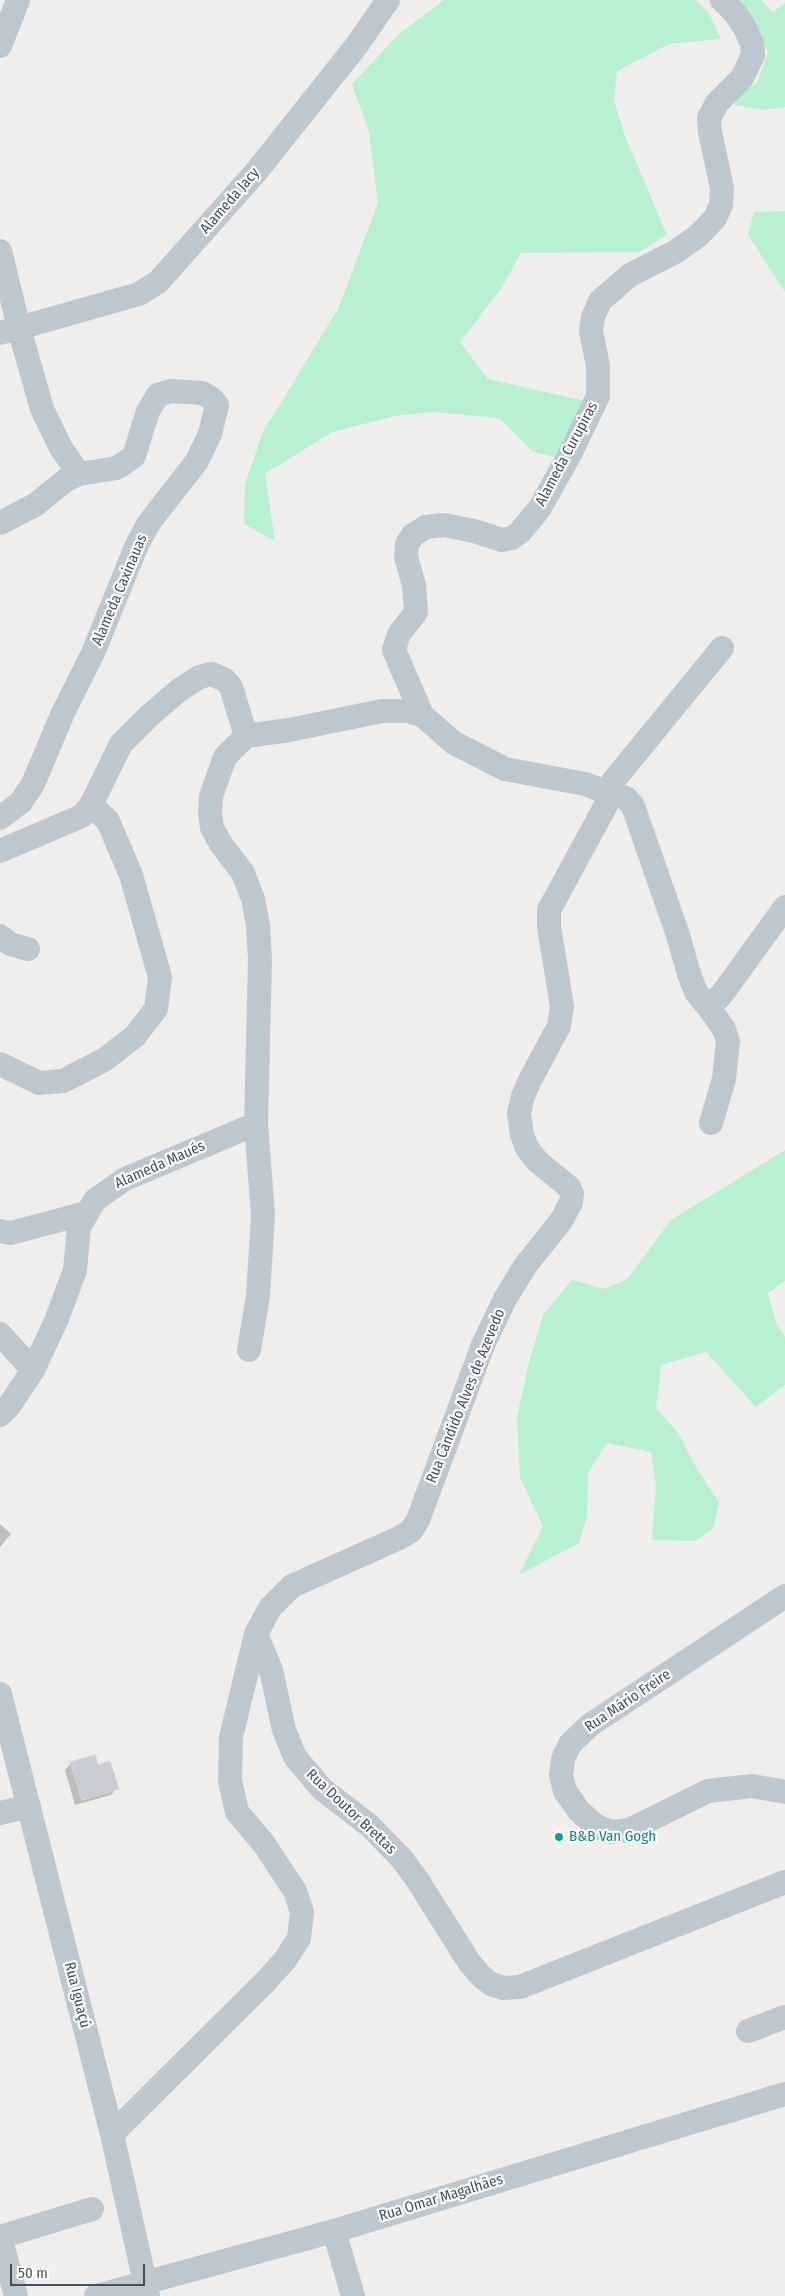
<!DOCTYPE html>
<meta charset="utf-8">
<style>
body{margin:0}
#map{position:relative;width:785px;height:2296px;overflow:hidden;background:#f0eded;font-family:"Fira Sans Condensed",sans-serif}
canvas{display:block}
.scale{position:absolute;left:10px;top:2264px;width:135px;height:22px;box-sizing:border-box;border:2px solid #44505c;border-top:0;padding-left:6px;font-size:15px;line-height:18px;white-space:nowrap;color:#44505c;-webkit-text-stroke:4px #fff;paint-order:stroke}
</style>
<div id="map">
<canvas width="785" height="2296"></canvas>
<div class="scale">50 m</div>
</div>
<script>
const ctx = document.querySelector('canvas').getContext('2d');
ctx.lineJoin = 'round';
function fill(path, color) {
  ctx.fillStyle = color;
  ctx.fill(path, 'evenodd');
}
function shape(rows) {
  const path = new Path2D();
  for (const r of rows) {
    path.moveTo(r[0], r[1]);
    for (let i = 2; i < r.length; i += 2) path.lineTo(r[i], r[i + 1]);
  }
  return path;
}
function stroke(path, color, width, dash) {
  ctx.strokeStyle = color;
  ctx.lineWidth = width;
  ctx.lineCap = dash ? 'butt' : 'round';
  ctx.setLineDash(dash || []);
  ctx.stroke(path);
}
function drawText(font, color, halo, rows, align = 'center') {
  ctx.font = font + ' "Fira Sans Condensed",sans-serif';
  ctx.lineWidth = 4.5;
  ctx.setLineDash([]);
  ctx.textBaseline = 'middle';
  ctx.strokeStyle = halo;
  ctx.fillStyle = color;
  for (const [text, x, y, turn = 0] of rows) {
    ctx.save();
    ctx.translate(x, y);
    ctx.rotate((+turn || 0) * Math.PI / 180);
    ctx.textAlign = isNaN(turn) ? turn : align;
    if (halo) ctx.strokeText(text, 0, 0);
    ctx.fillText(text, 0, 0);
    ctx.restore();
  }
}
fill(shape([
 [444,0,696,0,709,13,721,39,669,44,617,71,614,100,625,136,667,235,639,252,521,253,501,289,460,342,488,379,586,401,568,431,556,457,533,452,499,418,432,412,395,416,332,432,265,474,275,541,244,524,245,484,263,432,339,307,378,203,369,132,352,84,398,35],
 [734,0,761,0,773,12,785,3,785,107,764,110,735,105,736,97,757,83,768,52],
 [785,211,785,292,748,235,754,212],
 [785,1150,785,1281,768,1293,775,1320,785,1337,785,1385,756,1407,706,1352,661,1365,656,1408,679,1434,697,1469,719,1502,714,1527,696,1541,652,1540,656,1486,651,1452,607,1443,588,1473,587,1517,579,1543,519,1575,543,1526,520,1478,517,1417,528,1366,543,1315,572,1280,605,1289,627,1279,671,1220]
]), '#b8f1d0');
fill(shape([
 [0,1524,11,1534,0,1547],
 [71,1763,97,1766,117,1788,111,1795,75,1805,65,1770]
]), '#0003');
const building = shape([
 [95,1755,98,1765,110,1761,119,1789,82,1800,70,1762,95,1755]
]);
fill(building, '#c9ccd2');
stroke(building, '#d0d3d9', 1);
stroke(shape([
 [0,46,18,0],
 [0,251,19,328,0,333],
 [0,523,35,505,66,480,79,474],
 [422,715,394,650,399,634,416,612,414,585,406,557,407,544,413,535,426,527,444,525,474,531,502,540,512,538,520,532,540,508,570,454,598,396,598,366,591,331,593,317,600,301,630,275,677,251,699,235,715,218,721,205,722,188,710,132,709,118,717,103,742,78,753,55,752,44,745,28,735,13,722,0],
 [605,791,722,648],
 [612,794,626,798,633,806,678,935,689,974,696,992,709,1008],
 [0,818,21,802,33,784,62,715,93,653,136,547,148,524,197,461,210,434,217,405,211,398,202,393,171,391,158,395,148,411,134,456,117,468,79,474,61,448,42,409,19,328,139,294,158,282,256,172,357,45,388,0],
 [0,851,82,816,91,805,121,744,149,716,178,691,199,677,212,674,225,680,231,687,246,736],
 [0,936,10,944,28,949],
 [0,1064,39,1083,63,1081,104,1060,135,1036,156,1009,160,977,131,875,108,821,91,805],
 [711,1123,724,1079,728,1041,724,1029,709,1008,722,994,785,907],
 [0,1231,11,1233,86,1213],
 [0,1334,33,1370],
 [0,1415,9,1406,33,1370,56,1321,75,1270,79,1227,95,1200,125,1179,256,1124],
 [785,1596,590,1725,570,1744,563,1759,561,1776,565,1791,579,1811,596,1826,611,1832,629,1830,708,1791,752,1786,785,1792],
 [256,1634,271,1670,284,1730,295,1757,322,1789,370,1826,402,1859,418,1881,469,1962,481,1976,491,1984,503,1988,520,1987,785,1882],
 [0,1694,112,2134,148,2296],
 [0,1813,29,1806],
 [748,2031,785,2017],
 [112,2134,266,1981,285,1960,299,1938,302,1912,295,1891,264,1844,237,1812,230,1781,231,1737,256,1634,270,1608,292,1586,397,1539,411,1531,418,1520,483,1345,505,1299,525,1266,561,1221,571,1202,572,1194,569,1187,538,1162,527,1148,522,1135,519,1113,523,1096,530,1080,559,1026,562,1006,549,927,549,910,612,794,585,784,505,769,454,743,422,715,407,711,382,711,289,730,246,736,225,757,211,796,210,813,212,828,221,844,243,873,253,899,258,925,260,959,256,1124,263,1215,258,1296,249,1350],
 [334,2231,353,2296],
 [0,2237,92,2209],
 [0,2237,16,2296],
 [96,2296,334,2231,785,2094]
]), '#bcc7d0', 24);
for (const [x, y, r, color] of [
 [559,1837,5,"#0f9aa8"]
]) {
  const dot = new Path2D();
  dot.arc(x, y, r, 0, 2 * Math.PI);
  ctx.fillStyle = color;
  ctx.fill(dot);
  stroke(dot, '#fff', 2);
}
drawText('15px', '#44505c', '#fff', [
 ["Alameda Jacy",230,201,-49],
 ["Alameda Curupiras",567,454,-62],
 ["Alameda Caxinauas",120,590,-67],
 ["Alameda Maués",160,1165,-24],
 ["Rua Cândido Alves de Azevedo",466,1396,-68],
 ["Rua Mário Freire",628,1701,-34],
 ["Rua Doutor Brettas",351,1812,43],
 ["Rua Iguaçú",77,1995,76],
 ["Rua Omar Magalhães",441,2198,-17]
]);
drawText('15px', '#0d838f', '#fff', [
 ["B&B Van Gogh",569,1837]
], 'left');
</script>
